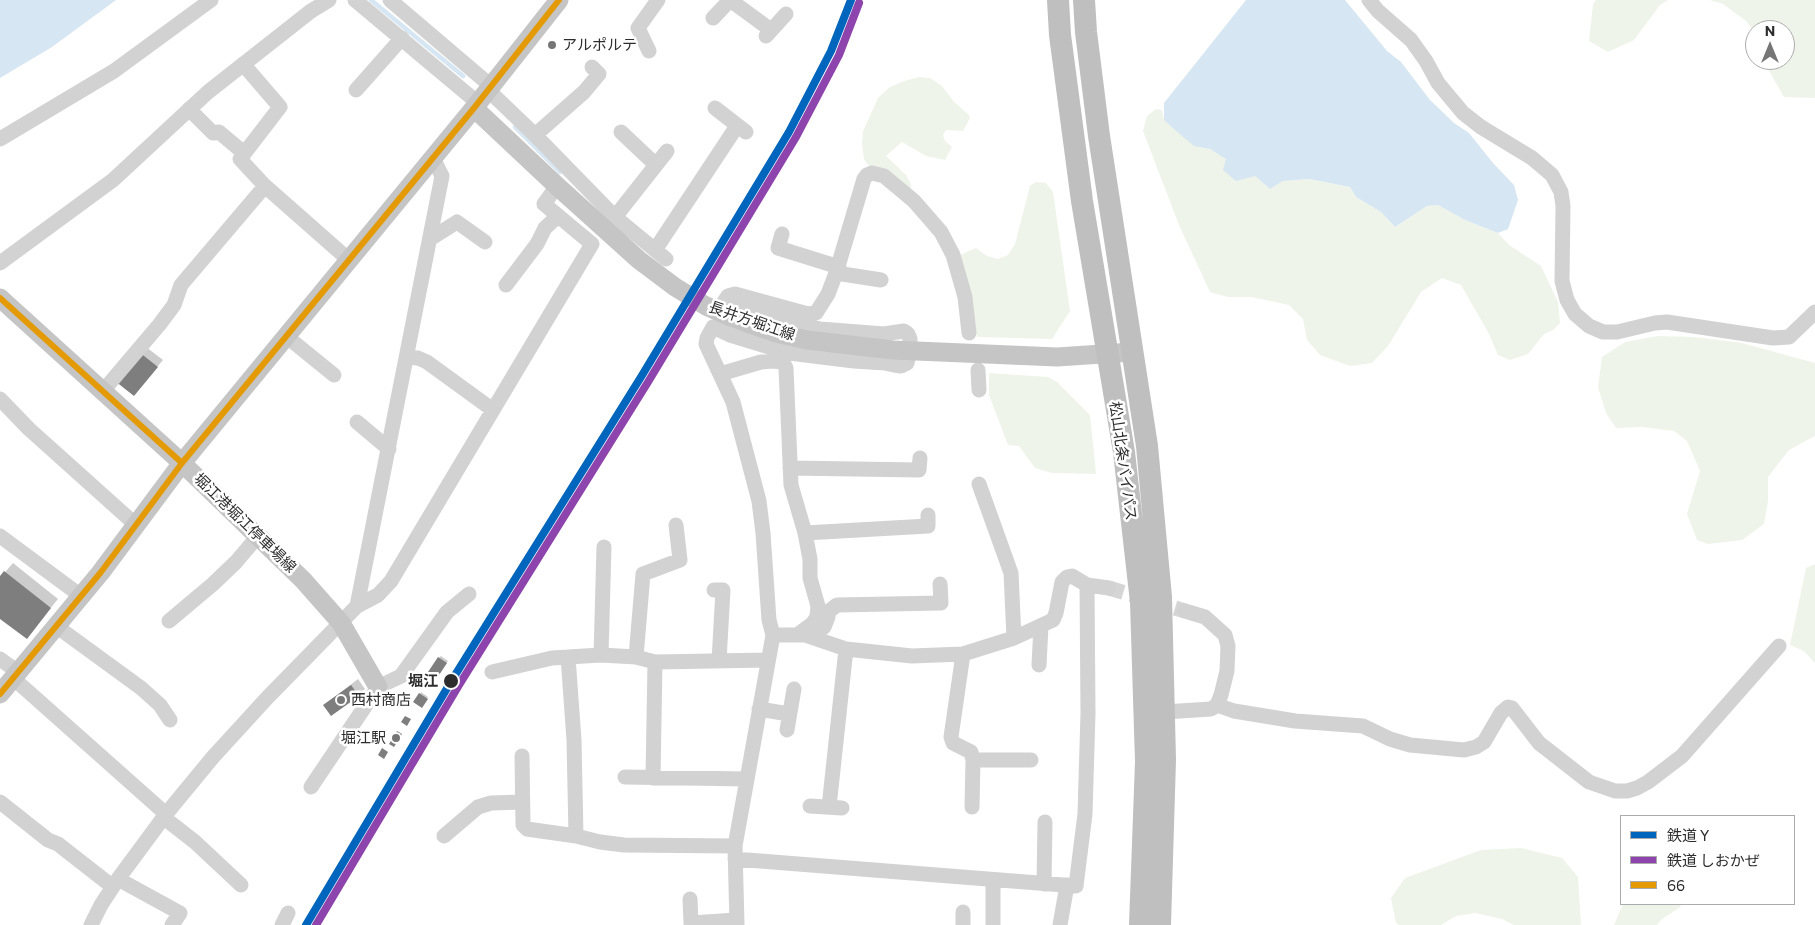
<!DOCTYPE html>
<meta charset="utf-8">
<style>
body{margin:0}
#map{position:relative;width:1815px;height:925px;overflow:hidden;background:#fff;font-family:Commissioner,"Noto Sans JP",sans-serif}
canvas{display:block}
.legend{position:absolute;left:1620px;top:815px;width:175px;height:90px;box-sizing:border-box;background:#fff;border:1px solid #ababab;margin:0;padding:6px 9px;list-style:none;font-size:15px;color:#2d2d2d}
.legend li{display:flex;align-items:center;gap:10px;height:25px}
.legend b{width:25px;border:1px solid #ababab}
.north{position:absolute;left:1745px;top:20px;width:50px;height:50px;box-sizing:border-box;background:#fff;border:1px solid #ababab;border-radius:50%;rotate:0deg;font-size:14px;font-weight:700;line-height:20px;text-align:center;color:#2d2d2d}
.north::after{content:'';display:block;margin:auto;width:18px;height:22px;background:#767676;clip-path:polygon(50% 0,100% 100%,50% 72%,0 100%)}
</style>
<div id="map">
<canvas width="1815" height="925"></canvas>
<ul class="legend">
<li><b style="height:6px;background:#0065bd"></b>鉄道 Y</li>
<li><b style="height:6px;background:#8e44ad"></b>鉄道 しおかぜ</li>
<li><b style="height:6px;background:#e39a04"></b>66</li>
</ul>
<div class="north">N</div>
</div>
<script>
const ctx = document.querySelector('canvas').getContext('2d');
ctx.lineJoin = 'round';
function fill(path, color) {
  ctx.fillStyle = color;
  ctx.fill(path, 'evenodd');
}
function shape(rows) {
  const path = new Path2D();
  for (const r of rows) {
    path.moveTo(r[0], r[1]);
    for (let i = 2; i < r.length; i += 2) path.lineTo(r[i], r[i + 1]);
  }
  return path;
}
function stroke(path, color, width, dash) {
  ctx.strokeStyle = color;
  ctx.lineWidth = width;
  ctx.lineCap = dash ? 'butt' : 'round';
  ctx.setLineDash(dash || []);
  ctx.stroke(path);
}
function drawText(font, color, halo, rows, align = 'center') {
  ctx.font = font + ' Commissioner,"Noto Sans JP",sans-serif';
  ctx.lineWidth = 5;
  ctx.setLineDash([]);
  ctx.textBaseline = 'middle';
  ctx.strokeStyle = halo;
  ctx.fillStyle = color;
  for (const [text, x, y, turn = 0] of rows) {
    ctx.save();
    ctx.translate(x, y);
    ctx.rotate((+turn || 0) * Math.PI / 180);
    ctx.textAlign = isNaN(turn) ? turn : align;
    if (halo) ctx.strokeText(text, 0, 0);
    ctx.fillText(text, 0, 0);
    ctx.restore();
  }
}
fill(shape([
 [1596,0,1668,0,1660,5,1634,40,1608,52,1589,41,1593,4],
 [1710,0,1815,0,1815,98,1784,97,1768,69,1768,60,1785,60,1785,30,1755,30,1755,32,1746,21,1723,4],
 [919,77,930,78,942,86,954,102,969,115,970,118,963,131,946,130,943,135,945,141,952,147,945,160,926,156,902,142,886,156,906,175,911,184,911,187,909,189,868,165,864,159,862,144,863,131,878,98,890,87,904,81],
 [1156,109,1162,110,1164,120,1194,145,1210,149,1255,176,1270,189,1283,181,1309,179,1350,187,1356,197,1381,212,1395,227,1427,206,1438,205,1465,220,1498,233,1509,245,1541,266,1558,302,1560,323,1553,330,1544,334,1528,354,1510,360,1498,355,1488,332,1461,285,1442,278,1421,292,1388,346,1372,363,1350,366,1320,355,1307,340,1303,319,1289,305,1251,297,1228,297,1210,292,1179,225,1143,131,1147,116],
 [1036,182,1046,183,1053,192,1070,311,1052,339,977,337,958,256,976,248,987,256,998,259,1008,255,1015,244,1030,186],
 [1658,336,1694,337,1742,343,1815,363,1815,436,1789,450,1768,477,1768,501,1764,524,1742,540,1708,544,1697,540,1687,514,1700,471,1687,441,1674,431,1642,427,1616,428,1606,413,1598,387,1602,357,1625,342],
 [989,373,1048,377,1057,382,1090,415,1096,474,1052,473,1035,468,1019,446,1008,445,989,395],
 [1815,564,1815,663,1804,651,1790,645,1806,568],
 [1521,848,1562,858,1578,877,1581,925,1514,925,1502,919,1475,913,1456,916,1441,925,1399,925,1396,923,1391,898,1405,878,1481,850],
 [1623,904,1682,904,1679,908,1662,919,1657,925,1614,925]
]), '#eff4ea');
fill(shape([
 [0,0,116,0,52,47,0,78],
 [1246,0,1345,0,1387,51,1401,62,1430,100,1454,123,1469,133,1493,163,1514,185,1518,200,1508,229,1498,233,1465,220,1438,205,1427,206,1395,227,1381,212,1356,197,1350,187,1309,179,1283,181,1270,189,1255,176,1236,181,1223,170,1226,159,1210,149,1194,146,1175,130,1164,120,1164,103]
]), '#d6e6f2');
fill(shape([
 [146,347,163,360,134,395,117,381],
 [13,563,58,599,27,637,0,617,0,578],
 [441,656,448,661,439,675,439,658],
 [358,679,365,689,331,714,324,705],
 [421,692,428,697,423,705,420,694]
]), '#0003');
stroke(shape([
 [371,0,463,76],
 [515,127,560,172]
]), '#d6e6f2', 4.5);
fill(shape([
 [139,352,158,367,134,396,115,381],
 [4,571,51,608,27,639,0,619,0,576],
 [438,657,447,663,437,678,428,672],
 [351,685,359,696,331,716,323,705],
 [419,693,428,699,422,708,413,702],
 [405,716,411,719,407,726,401,722],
 [397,731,402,734,394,747,389,744],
 [382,748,388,752,384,759,378,755]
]), '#7e7e7e');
stroke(shape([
 [1109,588,1185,611]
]), '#d5d5d5', 15, [15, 8]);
stroke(shape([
 [355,0,478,103],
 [390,0,491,86],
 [730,0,771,30],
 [1369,0,1378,11,1411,40,1426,61,1438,83,1463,113,1481,127,1532,158,1552,175,1561,192,1563,206,1562,281,1567,300,1575,314,1589,326,1603,332,1617,332,1655,323,1667,322,1773,338,1789,337,1815,312],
 [713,18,730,0],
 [766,36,786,14],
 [649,51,638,28,658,0],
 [243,64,280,107,240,159,265,186,349,260],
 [356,90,402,38],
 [488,90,535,135,615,217,666,259],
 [715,108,746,132],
 [189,109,213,133,219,132,244,153],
 [621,132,656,165],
 [535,135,584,92,599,74,592,67],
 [0,139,114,71,211,0],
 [615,217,667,151],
 [782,234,778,248,839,267],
 [430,239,457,222,485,242],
 [655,250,737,126],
 [0,263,113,180,208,92,311,11,329,0],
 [836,273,881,280],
 [506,285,537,244,545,228,558,216],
 [286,336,334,375],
 [407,357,418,358,427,362,493,410],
 [978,370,979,390],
 [720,374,761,362,773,361,783,362,786,368,791,485,805,533,810,559,810,578,818,606,817,617,812,624,797,635],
 [103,391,159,325,174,305,181,285,265,186],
 [0,399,29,429,136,525],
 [357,422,389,449],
 [790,468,919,470,920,458],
 [979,484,1011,573,1014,638],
 [805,533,928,526,928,515],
 [0,536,81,596],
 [714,590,723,590,719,661],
 [357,606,378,595,391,581,592,244,544,204,557,186],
 [169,621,213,584,236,562,258,536],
 [56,626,141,688,160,705,170,720],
 [773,635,805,635,846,649,912,656,963,654,1014,638,1053,620,1056,613,1062,582,1067,577,1072,576,1087,585,1109,588],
 [812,637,824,627,828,617,828,612,837,605,941,603,940,584],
 [963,654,951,737,953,743,971,752,973,760,972,807],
 [601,655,604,547],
 [568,657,574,740,576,836],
 [0,659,18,672],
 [655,662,636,657,643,574,680,560,676,525],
 [1039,665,1041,626],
 [492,672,552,658,601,655,636,657],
 [13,678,166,814],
 [1217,705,1234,711,1295,721,1363,726,1390,739,1410,745,1464,750,1476,747,1484,742,1501,713,1508,707,1512,708,1539,743,1589,782,1615,791,1627,791,1637,788,1648,782,1682,756,1779,646],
 [759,709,789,714],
 [1164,712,1211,709,1217,705,1221,695,1227,671,1228,646,1225,635,1205,617,1185,611],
 [787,730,794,689],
 [522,756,523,825,527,829,576,836,600,842,624,845,735,846],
 [973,760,1031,760],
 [625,777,747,779],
 [653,778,655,662,768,660],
 [311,787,378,687,401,676,447,612,469,594],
 [0,802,48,840,58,844,113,887],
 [810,806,842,808],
 [829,807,846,649],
 [163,817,195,842,241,885],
 [444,836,478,807,491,803,522,802],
 [735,859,1076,886,1085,814,1088,713,1087,585],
 [118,879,180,913,172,925],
 [1044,884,1045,822],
 [690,899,691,923,736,920],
 [91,925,101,905,118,879,166,814,213,757,267,698,357,606,442,176,433,158],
 [282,925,288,913],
 [737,925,735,846,773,635,769,620,763,533,759,501,733,402,706,344,707,338,713,327,730,335,789,353,854,361,885,363,894,365,901,366,907,363,910,351,910,339,908,334,904,331,884,334,820,329,785,323,760,316,724,302,728,296,735,294,808,314,816,313,828,294,836,273,864,179,867,175,872,173,884,176,914,201,941,232,953,255,965,297,969,333],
 [963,925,963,912],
 [993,925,993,880],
 [1060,925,1067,885]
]), '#d2d2d2', 15);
stroke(shape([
 [474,108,557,186,639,260,675,287,706,306,733,318,776,333,807,340,893,350,1057,357,1132,352],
 [0,298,182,463,303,580,341,623,378,687],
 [0,694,101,572,182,463,474,108,559,0]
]), '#c5c5c5', 19);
stroke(shape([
 [1058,0,1060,35,1082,201,1124,452,1141,602,1146,762,1140,925],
 [1084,0,1086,32,1099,136,1147,446,1161,597,1165,760,1160,925]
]), '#bfbfbf', 22);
stroke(shape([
 [0,298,182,463],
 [0,694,101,572,182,463,474,108,559,0]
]), '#e39a04', 6);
stroke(shape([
 [306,925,452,680,641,377,789,132,831,51,851,0]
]), '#0065bd', 8);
stroke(shape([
 [316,925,459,685,648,382,796,137,839,55,859,3]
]), '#8e44ad', 8);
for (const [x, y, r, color] of [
 [552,45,5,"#767676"],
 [451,681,8,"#2d2d2d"],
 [341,700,5,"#767676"],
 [396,738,5,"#767676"]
]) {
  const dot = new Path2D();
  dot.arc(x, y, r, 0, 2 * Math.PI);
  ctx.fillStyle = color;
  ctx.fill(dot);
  stroke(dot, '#fff', 2);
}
drawText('15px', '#2d2d2d', '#fff', [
 ["アルポルテ",562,45],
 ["西村商店",351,700],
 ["堀江駅",386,738,"right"]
], 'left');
drawText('15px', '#2d2d2d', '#fff', [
 ["長井方堀江線",752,321,19],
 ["松山北条バイパス",1123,461,82],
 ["堀江港堀江停車場線",245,523,44]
]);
drawText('bold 15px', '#2d2d2d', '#fff', [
 ["堀江",438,681]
], 'right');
</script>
